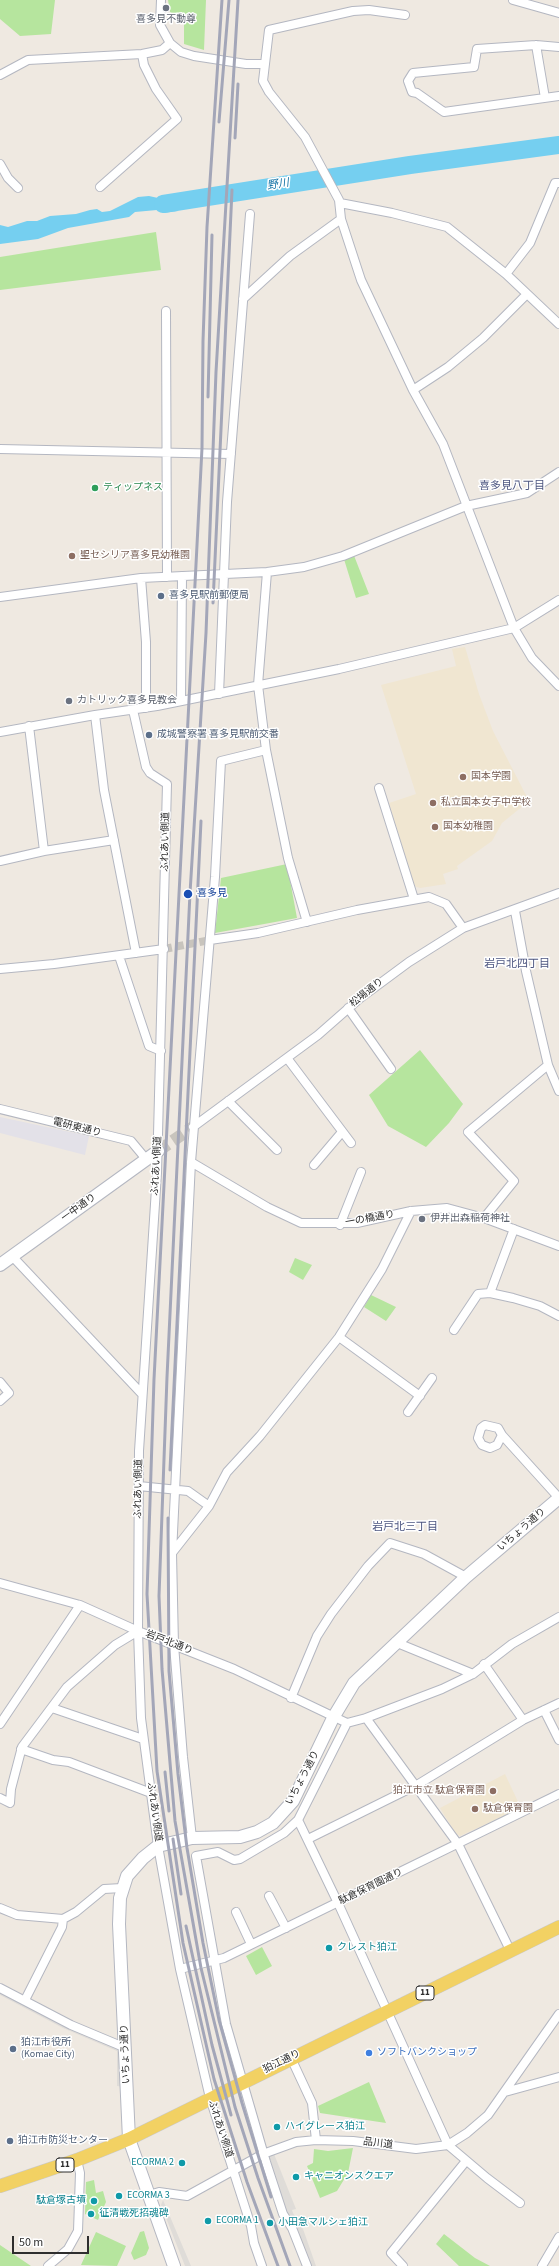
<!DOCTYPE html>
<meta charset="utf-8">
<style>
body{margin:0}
#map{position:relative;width:559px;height:2266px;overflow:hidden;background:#efe9e1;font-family:"Source Sans 3",sans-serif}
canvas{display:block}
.scale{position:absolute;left:12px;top:2236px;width:77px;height:18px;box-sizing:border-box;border:2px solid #2e2e2e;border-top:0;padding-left:5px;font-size:12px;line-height:14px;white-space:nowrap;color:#2e2e2e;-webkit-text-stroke:3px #fff;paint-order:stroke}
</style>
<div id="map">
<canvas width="559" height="2266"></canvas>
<div class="scale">50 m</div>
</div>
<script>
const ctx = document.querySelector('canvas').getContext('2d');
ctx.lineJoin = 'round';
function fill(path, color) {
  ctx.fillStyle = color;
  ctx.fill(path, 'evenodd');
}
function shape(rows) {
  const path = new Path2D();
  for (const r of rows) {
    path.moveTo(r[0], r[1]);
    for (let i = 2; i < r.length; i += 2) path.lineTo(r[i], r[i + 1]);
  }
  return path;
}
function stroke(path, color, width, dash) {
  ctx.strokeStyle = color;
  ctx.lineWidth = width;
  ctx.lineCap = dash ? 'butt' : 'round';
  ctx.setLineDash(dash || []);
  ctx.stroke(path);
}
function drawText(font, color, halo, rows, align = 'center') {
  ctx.font = font + ' "Source Sans 3","Noto Sans JP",sans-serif';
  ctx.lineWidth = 3;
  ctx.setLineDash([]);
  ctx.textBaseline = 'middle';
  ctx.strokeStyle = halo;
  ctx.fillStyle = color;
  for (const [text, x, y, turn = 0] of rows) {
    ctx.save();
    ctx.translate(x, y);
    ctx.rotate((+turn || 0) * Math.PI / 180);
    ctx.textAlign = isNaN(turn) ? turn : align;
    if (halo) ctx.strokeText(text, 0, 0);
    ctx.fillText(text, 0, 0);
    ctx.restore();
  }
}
fill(shape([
 [0,1117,89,1136,85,1155,0,1133]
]), '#e3e1e8');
fill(shape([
 [465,647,479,694,493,731,529,801,502,823,492,841,457,866,458,869,443,874,446,884,420,888,414,886,389,803,416,794,381,685,456,666,452,649],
 [505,1774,521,1808,460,1836,456,1834,440,1808]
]), '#f0e6d1');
fill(shape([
 [0,0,55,0,51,34,20,36,0,19],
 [168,0,206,0,204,50,184,44,184,20,170,12],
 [156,232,161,270,0,290,0,257],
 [353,553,369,594,356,598,343,556],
 [287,864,297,918,215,933,221,878],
 [420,1050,463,1104,449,1123,426,1147,388,1126,369,1095],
 [295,1258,312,1265,303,1280,289,1272],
 [371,1295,396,1307,386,1321,364,1307],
 [262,1947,272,1966,256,1975,246,1956],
 [369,2082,386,2123,320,2113,318,2106],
 [353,2148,348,2173,337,2191,320,2198,307,2166,313,2163,314,2149,328,2151],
 [94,2180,96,2193,103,2191,106,2202,98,2220,85,2214,86,2182],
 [144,2231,149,2248,146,2255,134,2260,131,2253,140,2232],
 [96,2232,126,2246,117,2266,81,2265],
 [444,2234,475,2258,490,2266,459,2266,436,2244],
 [0,2245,31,2266,0,2266]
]), '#b6e59e');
fill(shape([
 [0,1988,126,2048,127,2087,117,2086,117,2051,63,2028,0,1995],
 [274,2154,296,2209,292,2210,293,2213,303,2229,316,2266,310,2266,287,2213,268,2159,270,2155],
 [163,2200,191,2266,185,2266,161,2205]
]), '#dfdcd8');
fill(shape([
 [188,195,187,203,176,203,175,208,178,211,164,213,157,210,135,212,129,217,68,228,38,239,0,244,0,225,8,227,27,221,37,221,50,216,76,214,90,210,97,209,102,212,110,211,138,197,149,196,167,200]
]), '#75cff0');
stroke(shape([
 [163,204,410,165,559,145]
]), '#75cff0', 18);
stroke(shape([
 [164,949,210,940]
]), '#c8c4bd', 8, [8, 4]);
stroke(shape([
 [158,1151,193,1127]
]), '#c8c4bd', 12, [12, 6]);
const street = shape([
 [161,0,160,25,170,43,181,52,194,56,246,64,264,64],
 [513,0,559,13],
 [405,15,369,10,353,11,269,30,263,81,269,92,305,137,339,200,341,219,361,280,413,390,443,444,514,628,532,658,559,686],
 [536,45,545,98],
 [559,47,536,45,477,49,474,67,413,73,408,81,412,92,417,93,444,112,559,96],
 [0,75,28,60,142,54,162,50,170,43],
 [0,164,8,178,18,188],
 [100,187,177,119,156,89,144,65,142,54],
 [340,203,392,213,447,227,506,274,559,324],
 [506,274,530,243,555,183,559,183],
 [243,299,290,256,341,219],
 [166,311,167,577],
 [413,390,448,367,483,338,527,294],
 [0,449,231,454],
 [267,572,258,685,266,750,288,858,307,922],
 [141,578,146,642,146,708],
 [0,597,141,578,267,572,304,567,343,556,466,506,527,493,559,472],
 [219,694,227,502,250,214],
 [181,701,182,576],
 [133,710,146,767,150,773,167,784,157,1173,139,1451,138,1631,141,1718,158,1846,180,1969,210,2098,251,2226,254,2243,262,2266],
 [95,715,104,790,136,953],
 [29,726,44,851],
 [0,732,95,715,157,706,339,669,514,628,559,600],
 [379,788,414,899],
 [0,861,44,851,114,840],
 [515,911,526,971,548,1065,559,1091],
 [210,940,258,933,357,910,429,897,446,904,463,928],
 [119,956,149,1046,161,1051],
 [0,969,54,964,164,949],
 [348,1008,391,1069],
 [287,1058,351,1143],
 [228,1101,277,1150],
 [0,1109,131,1141,146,1159],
 [193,1127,318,1035,359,999,409,962,463,928,559,893],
 [191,1162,267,1207,301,1223,357,1223,411,1211,447,1208,484,1218,559,1246],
 [314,1165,342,1132],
 [484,1218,514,1181,468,1132,548,1065],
 [340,1225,361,1172],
 [12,1256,142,1394],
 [490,1293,514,1229],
 [454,1330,478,1294,490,1293,513,1298,540,1306,559,1316],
 [339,1337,420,1396],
 [0,1382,9,1393,0,1401],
 [408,1412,432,1378],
 [502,1435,497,1445,490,1448,482,1445,478,1438,481,1428,485,1425,498,1428,502,1435,559,1498],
 [139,1486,188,1491,209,1506],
 [172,1553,209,1506,227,1472,260,1436,339,1337,382,1269,411,1211],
 [0,1583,80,1605,138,1631,234,1669,347,1723,366,1718,442,1689,473,1674,512,1644,559,1617],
 [395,1642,473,1674],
 [484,1664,523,1720],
 [291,1698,317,1636,331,1614,368,1566,390,1543,424,1554,466,1577],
 [52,1708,143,1739],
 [544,1710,559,1740],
 [366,1718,458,1844,510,1950],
 [347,1723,298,1820,338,1903,448,2145,487,2178,520,2203],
 [0,1724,80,1605],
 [21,1749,53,1760,69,1762,151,1793],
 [0,1798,10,1803,11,1789,22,1747,67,1687,115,1645,138,1631],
 [298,1820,284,1833,240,1859,234,1860,218,1852,196,1856,226,2024,266,2162,283,2214,292,2228,307,2266],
 [192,1838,183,1757,174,1645,172,1553,191,1162,215,877,221,761,266,750],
 [308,1839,417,1785,523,1720,559,1703],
 [269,1896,286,1928],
 [0,1908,17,1915,63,1919,76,1912,104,1889,122,1888],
 [236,1912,251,1944],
 [180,1969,224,1958,559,1794],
 [0,1988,71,2025,126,2048],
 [25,2000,62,1927,63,1919],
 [291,2058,312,2103,316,2140],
 [505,2092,559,2077],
 [149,2195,159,2192,187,2196,263,2154,296,2142,316,2140,353,2141,416,2149,448,2145,467,2133,488,2115,559,2014],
 [48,2266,68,2249,78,2231,80,2173,77,2160],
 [403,2266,391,2253,466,2161],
 [542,2266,559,2237]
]);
const secondary = shape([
 [0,1265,158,1151],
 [174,2266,129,2139,119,1924,120,1898,127,1876,143,1858,158,1846,192,1838,240,1837,257,1832,273,1823,293,1801,333,1718,354,1683,466,1577,559,1498]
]);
const primary = shape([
 [0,2186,77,2160,129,2139,559,1927]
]);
stroke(street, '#b4b7c1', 10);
stroke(secondary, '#b4b7c1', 14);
stroke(primary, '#c9c9c9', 14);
stroke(street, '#fff', 8);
stroke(secondary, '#fff', 12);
stroke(primary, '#f2d163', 13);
stroke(shape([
 [222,0,207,227,203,341,202,448,154,1379,147,1594,157,1771,183,1943,214,2079,247,2182,278,2266],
 [238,0,216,372,206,633,190,893,167,1377,159,1596,162,1669,175,1821,201,1968,235,2107,258,2178,290,2266],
 [219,122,229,0],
 [235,138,238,84],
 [208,397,212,235],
 [213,603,232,190],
 [170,1470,201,821],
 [168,1518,169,1671,178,1774,187,1848,203,1943,219,2020,242,2103,271,2197],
 [165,1772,169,1811],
 [173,1839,181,1894],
 [186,1926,212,2045,231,2115]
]), '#a3a6b8', 3);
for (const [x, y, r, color] of [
 [166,8,4,"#6b7280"],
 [95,488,4,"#2e9e5b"],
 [72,556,4,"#8d6e63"],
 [161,596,4,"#5c6f8a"],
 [69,701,4,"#6b7280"],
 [149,735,4,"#5c6f8a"],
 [463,777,4,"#8d6e63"],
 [433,803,4,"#8d6e63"],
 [435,827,4,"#8d6e63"],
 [188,894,5,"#1a4fb4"],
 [422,1219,4,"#6b7280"],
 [493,1791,4,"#8d6e63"],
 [475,1809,4,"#8d6e63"],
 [329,1948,4,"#0f9aa8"],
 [13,2049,4,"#5c6f8a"],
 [369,2053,4,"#3f7fe0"],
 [277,2127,4,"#0f9aa8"],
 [10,2141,4,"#5c6f8a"],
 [182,2163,4,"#0f9aa8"],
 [296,2177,4,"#0f9aa8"],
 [119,2196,4,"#0f9aa8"],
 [94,2201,4,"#0f9aa8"],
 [91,2214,4,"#0f9aa8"],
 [208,2221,4,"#0f9aa8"],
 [270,2223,4,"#0f9aa8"]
]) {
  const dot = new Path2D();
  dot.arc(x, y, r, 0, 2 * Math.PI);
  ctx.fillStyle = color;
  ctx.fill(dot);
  stroke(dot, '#fff', 1.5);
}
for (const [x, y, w] of [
 [425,1993,18],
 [65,2165,18]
]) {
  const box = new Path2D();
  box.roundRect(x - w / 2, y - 7, w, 14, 3);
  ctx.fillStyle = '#fff';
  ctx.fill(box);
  stroke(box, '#2e2e2e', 1);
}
drawText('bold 9px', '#2e2e2e', null, [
 ["11",425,1993],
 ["11",65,2165]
]);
drawText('10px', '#5b616d', '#fff', [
 ["喜多見不動尊",166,20,"center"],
 ["カトリック喜多見教会",77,701],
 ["伊井出森稲荷神社",430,1219]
], 'left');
drawText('10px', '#27864d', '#fff', [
 ["ティップネス",103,488]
], 'left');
drawText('10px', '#785e54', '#fff', [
 ["聖セシリア喜多見幼稚園",80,556],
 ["国本学園",471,777],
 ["私立国本女子中学校",441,803],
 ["国本幼稚園",443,827],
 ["狛江市立 駄倉保育園",485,1791,"right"],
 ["駄倉保育園",483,1809]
], 'left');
drawText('10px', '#4e5e75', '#fff', [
 ["喜多見駅前郵便局",169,596],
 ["成城警察署 喜多見駅前交番",157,735],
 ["狛江市役所",21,2043],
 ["(Komae City)",21,2055],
 ["狛江市防災センター",18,2141]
], 'left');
drawText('10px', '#2e2e2e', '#fff', [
 ["ふれあい側道",166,842,-89],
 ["松場通り",367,993,-39],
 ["電研東通り",77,1128,14],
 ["ふれあい側道",157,1166,-87],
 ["一中通り",79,1208,-36],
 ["一の橋通り",370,1219,-10],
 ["ふれあい側道",139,1489,-89],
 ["いちょう通り",522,1530,-41],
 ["岩戸北通り",169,1643,21],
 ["いちょう通り",303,1778,-62],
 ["ふれあい側道",154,1812,82],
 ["駄倉保育園通り",371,1887,-26],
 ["いちょう通り",126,2054,-92],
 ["狛江通り",282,2062,-26],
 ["ふれあい側道",220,2129,72],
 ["品川道",378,2144,7]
]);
drawText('10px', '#164399', '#fff', [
 ["喜多見",197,894]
], 'left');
drawText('10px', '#0d838f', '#fff', [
 ["クレスト狛江",337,1948],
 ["ハイグレース狛江",285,2127],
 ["ECORMA 2",174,2163,"right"],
 ["キャニオンスクエア",304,2177],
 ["ECORMA 3",127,2196],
 ["駄倉塚古墳",86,2201,"right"],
 ["征清戦死招魂碑",99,2214],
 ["ECORMA 1",216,2221],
 ["小田急マルシェ狛江",278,2223]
], 'left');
drawText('10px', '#366cbe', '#fff', [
 ["ソフトバンクショップ",377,2053]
], 'left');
drawText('italic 11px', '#0d6fa3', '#fff', [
 ["野川",278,185,-9]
]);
drawText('11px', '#4d5680', '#fff', [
 ["喜多見八丁目",512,487],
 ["岩戸北四丁目",517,965],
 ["岩戸北三丁目",405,1528]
]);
</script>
